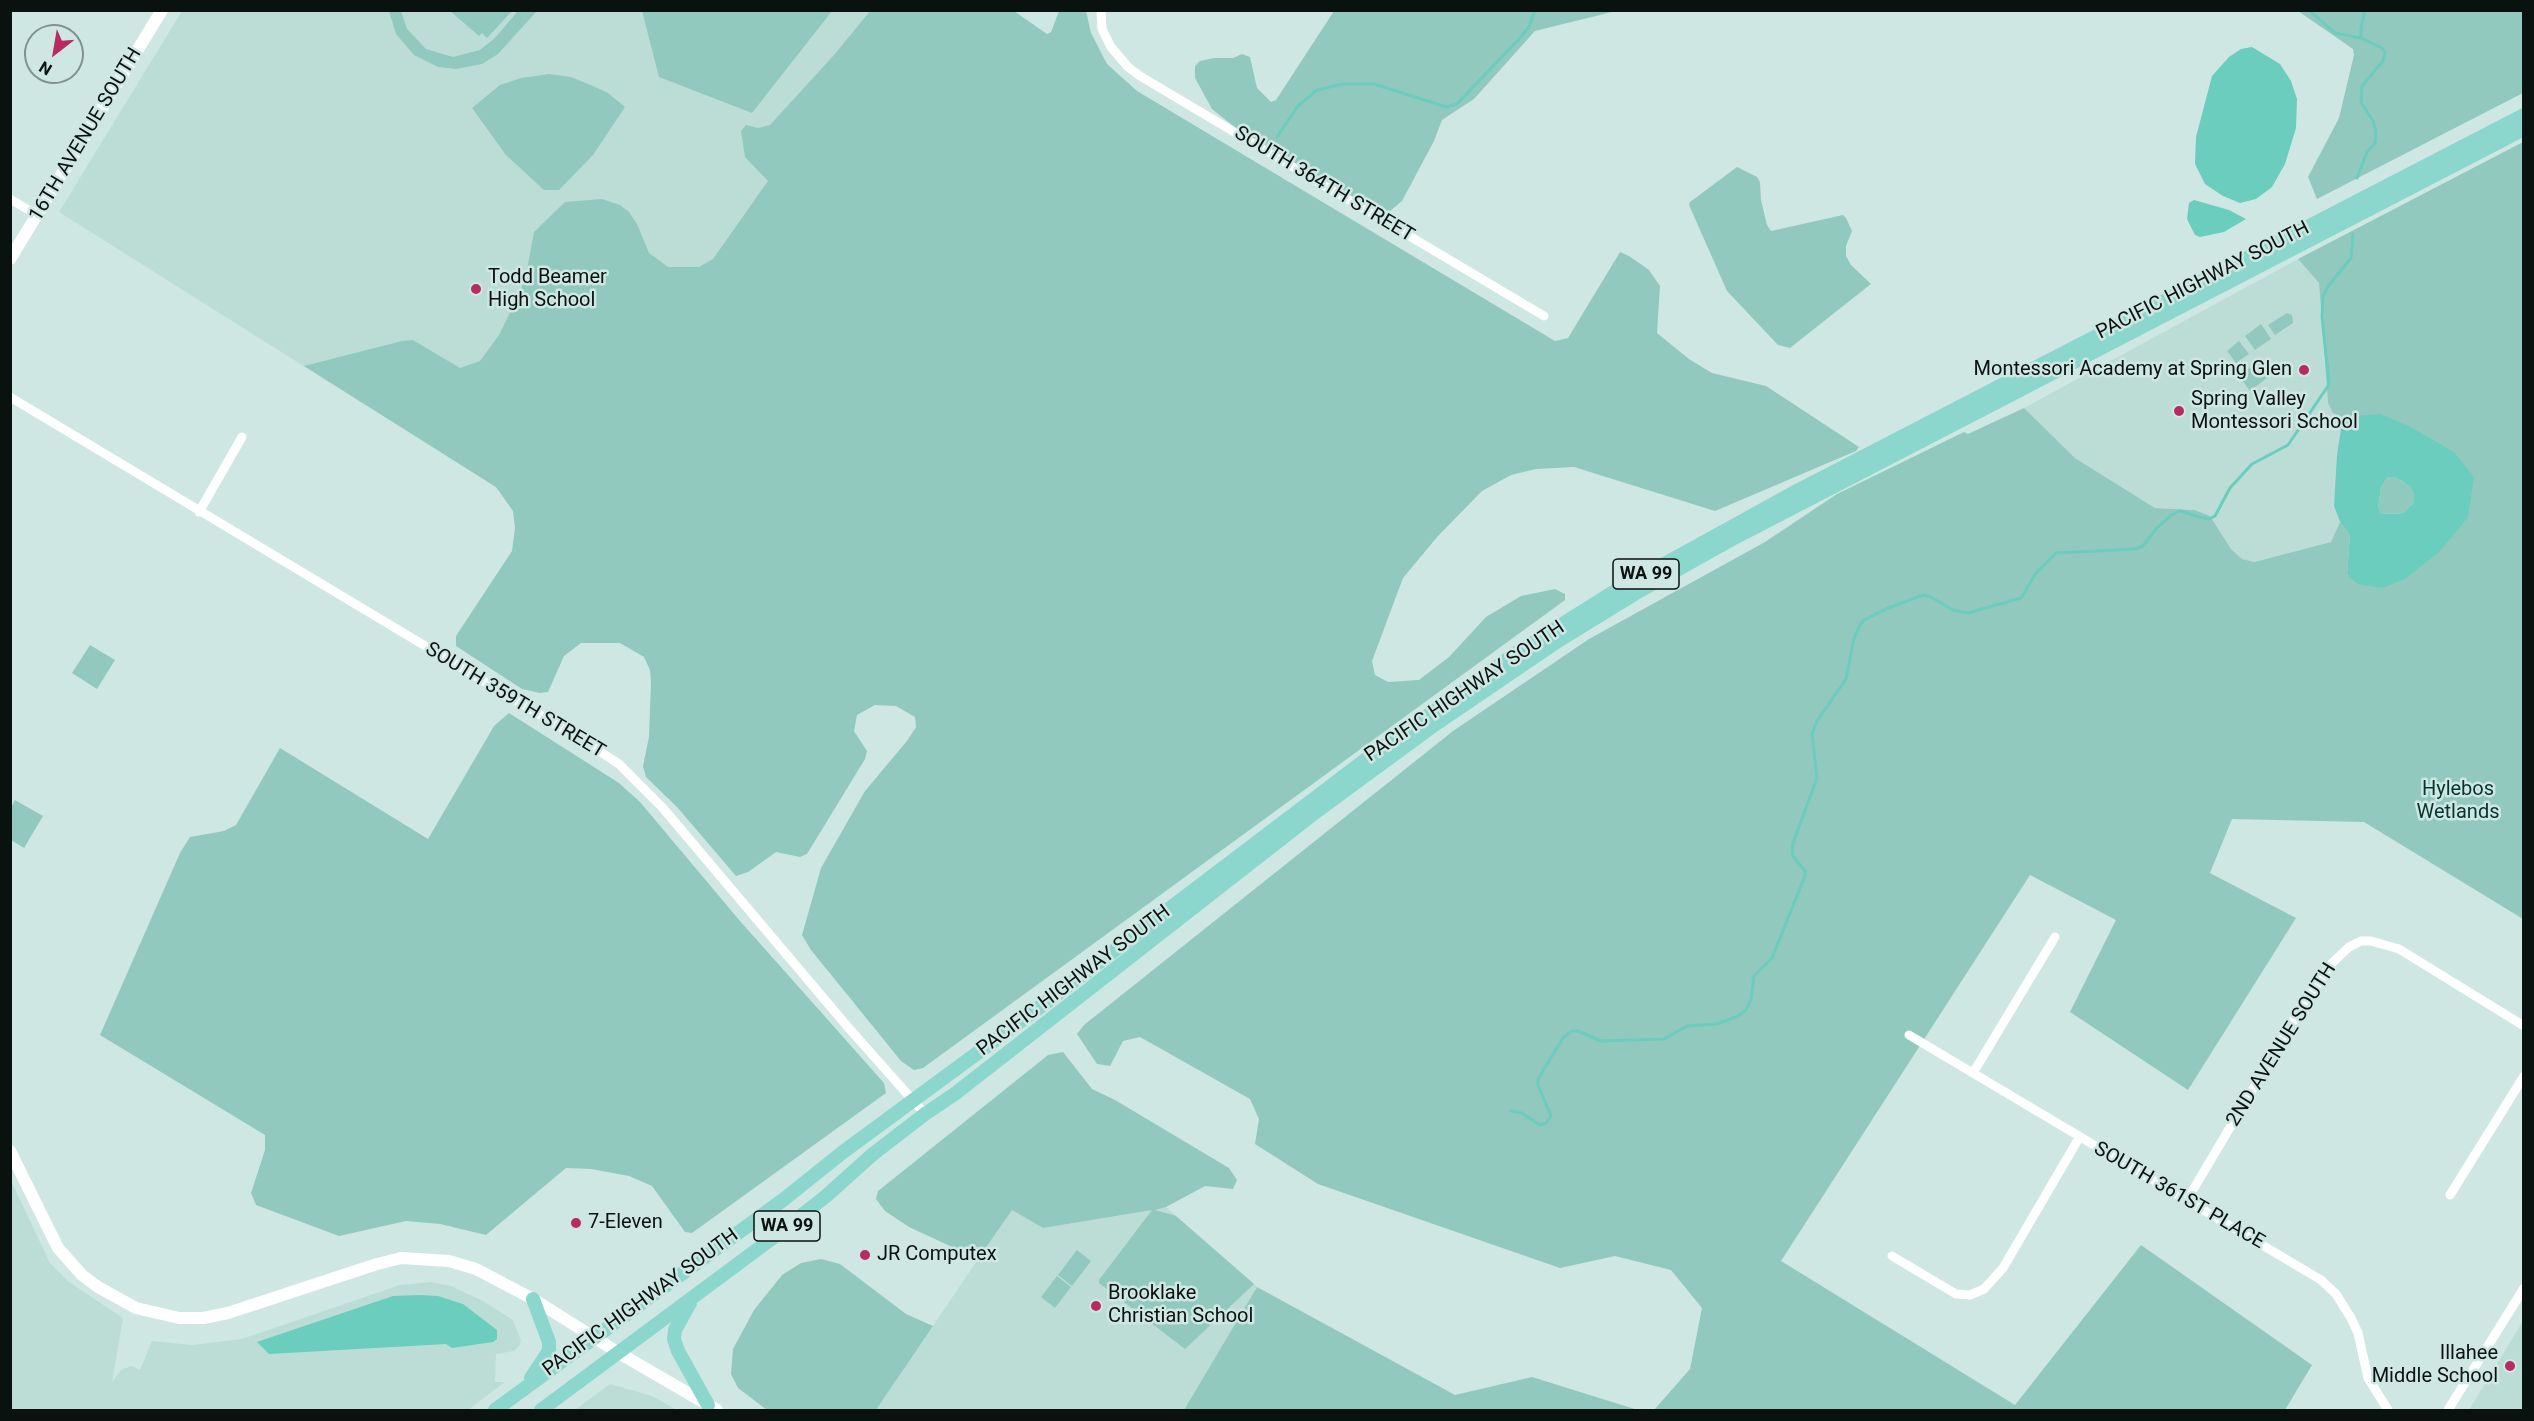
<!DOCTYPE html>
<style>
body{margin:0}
#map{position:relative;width:2534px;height:1421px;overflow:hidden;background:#cfe7e2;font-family:Roboto,sans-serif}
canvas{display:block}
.frame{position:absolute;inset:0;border:12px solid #0a1210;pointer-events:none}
.north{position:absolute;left:24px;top:24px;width:60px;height:60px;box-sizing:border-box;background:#cfe7e2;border:2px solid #80928e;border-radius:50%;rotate:211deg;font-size:16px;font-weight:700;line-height:24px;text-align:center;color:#0a1210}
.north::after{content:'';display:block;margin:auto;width:21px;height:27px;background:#b72b62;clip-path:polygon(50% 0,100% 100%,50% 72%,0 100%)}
</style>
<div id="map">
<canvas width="2534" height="1421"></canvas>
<div class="frame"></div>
<div class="north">N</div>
</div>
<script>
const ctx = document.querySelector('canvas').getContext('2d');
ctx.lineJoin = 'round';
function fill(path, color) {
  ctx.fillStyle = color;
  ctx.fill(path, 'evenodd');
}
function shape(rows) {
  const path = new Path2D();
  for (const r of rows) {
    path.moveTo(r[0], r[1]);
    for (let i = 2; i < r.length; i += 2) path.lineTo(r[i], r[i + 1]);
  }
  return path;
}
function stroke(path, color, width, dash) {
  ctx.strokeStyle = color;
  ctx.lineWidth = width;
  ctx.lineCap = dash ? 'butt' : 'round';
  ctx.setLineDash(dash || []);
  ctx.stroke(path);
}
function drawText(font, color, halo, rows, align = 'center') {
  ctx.font = font + ' Roboto,sans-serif';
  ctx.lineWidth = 5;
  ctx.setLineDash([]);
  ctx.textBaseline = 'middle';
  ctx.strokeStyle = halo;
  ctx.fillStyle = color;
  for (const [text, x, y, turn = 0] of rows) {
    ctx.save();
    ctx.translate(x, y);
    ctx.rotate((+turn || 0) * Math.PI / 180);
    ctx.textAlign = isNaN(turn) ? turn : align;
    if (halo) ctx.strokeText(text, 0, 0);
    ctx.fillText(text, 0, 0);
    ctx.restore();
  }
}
fill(shape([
 [182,11,943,11,605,556,59,212],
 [2298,259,2319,283,2328,403,2346,420,2341,429,2334,506,2340,522,2331,542,2253,562,2242,559,2231,549,2210,516,2195,510,2155,508,2075,458,2024,408],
 [10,1179,50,1263,69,1282,123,1318,112,1382,121,1370,131,1366,140,1370,152,1341,192,1345,242,1339,400,1285,431,1282,451,1286,483,1301,513,1320,521,1341,519,1346,514,1351,496,1354,495,1382,505,1382,468,1410,11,1410],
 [1166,1207,1257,1287,1184,1410,876,1410,1012,1209,1043,1228],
 [2523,1321,2523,1410,2469,1410],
 [610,1384,652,1396,677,1410,575,1410]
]), '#bcddd6');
fill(shape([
 [871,10,1014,11,1047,34,1051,32,1059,11,1086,11,1091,33,1107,64,1137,91,1555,341,1568,338,1620,252,1629,256,1649,270,1660,286,1657,333,1689,359,1712,373,1766,386,1859,447,1856,451,1715,511,1574,467,1536,469,1511,475,1482,491,1438,536,1403,578,1372,661,1375,675,1388,682,1419,680,1449,657,1486,617,1521,596,1555,589,1565,594,1565,600,923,1068,914,1070,901,1061,811,950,802,935,821,868,865,791,907,741,916,727,915,717,896,706,875,705,857,715,854,731,867,751,865,759,807,854,800,857,776,852,748,872,736,876,677,807,646,777,643,766,649,737,651,682,650,670,644,657,620,643,581,643,564,656,548,692,540,693,522,689,456,646,456,636,512,551,515,528,513,511,496,487,304,366,402,341,413,340,460,368,480,361,499,335,520,292,526,275,534,232,565,202,602,199,620,205,629,212,637,224,649,253,668,267,699,267,713,259,768,181,745,157,741,131,746,125,758,128,770,125,834,55],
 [389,11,401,11,407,29,426,49,453,57,480,50,495,38,518,11,537,11,498,54,482,64,456,69,438,67,414,55,396,34],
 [450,11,512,11,487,38,482,33,479,36],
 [642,11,642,10,832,11,752,113,659,77],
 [1334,11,1334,10,1616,11,1535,31,1474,99,1442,120,1434,141,1402,201,1390,211,1376,210,1237,129,1212,109,1195,78,1195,66,1200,61,1214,58,1233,58,1242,54,1250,57,1257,88,1271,102,1276,100],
 [2298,11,2523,11,2523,93,2317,199,2308,177,2339,118,2354,55,2353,49],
 [549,74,571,77,593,86,608,93,625,107,593,155,559,190,544,190,506,155,472,108,500,85,521,78],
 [2523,142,2523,919,2364,822,2232,819,2210,873,2296,918,2188,1090,2070,1012,2116,920,2030,875,1781,1261,2015,1405,2141,1245,2312,1365,2285,1410,1654,1410,1690,1369,1702,1308,1671,1270,1615,1256,1560,1268,1318,1184,1255,1144,1259,1119,1250,1099,1140,1037,1123,1041,1110,1066,1097,1064,1077,1034,1084,1025,1453,731,1589,639,1765,542,1837,494,1964,432,1968,434,2024,408,2075,458,2155,508,2195,510,2210,516,2231,549,2242,559,2254,562,2331,542,2340,522,2350,535,2347,576,2468,517,2355,416,2346,420,2333,413,2328,403,2319,283,2298,259],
 [1737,167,1757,177,1760,182,1761,200,1767,225,1771,231,1843,215,1846,218,1852,231,1846,246,1846,256,1851,265,1871,284,1790,348,1778,345,1727,291,1689,205,1690,202],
 [2287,313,2292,315,2293,323,2275,335,2268,325],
 [2261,324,2271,339,2255,350,2245,336],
 [2239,341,2249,354,2236,363,2227,351],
 [2260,360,2269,373,2272,374,2250,391,2239,376],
 [2388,477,2394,477,2402,481,2410,487,2414,495,2414,502,2403,513,2389,514,2381,513,2378,508,2381,487],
 [90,645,115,660,97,689,72,673],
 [509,713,619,783,640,802,740,921,884,1083,886,1093,692,1233,685,1232,652,1186,629,1176,591,1169,566,1168,486,1235,440,1224,406,1221,339,1236,256,1205,251,1193,265,1150,265,1135,100,1035,180,853,190,837,224,831,236,825,280,748,428,839,494,726],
 [15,800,43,816,24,848,11,840,11,808],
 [1063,1052,1092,1089,1115,1100,1229,1168,1237,1180,1233,1189,1205,1186,1166,1207,1155,1210,1176,1216,1254,1284,1185,1349,1099,1283,1099,1280,1152,1210,1043,1228,1012,1210,978,1259,909,1227,885,1211,876,1199,878,1191,1048,1055],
 [1077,1250,1091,1261,1072,1286,1058,1275],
 [821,1259,840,1264,906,1314,933,1326,876,1410,767,1410,738,1388,731,1374,733,1349,754,1310,782,1275,801,1263],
 [1057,1276,1071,1287,1055,1308,1041,1297],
 [1257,1287,1455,1395,1532,1377,1638,1410,1184,1410]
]), '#91c9bf');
fill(shape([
 [2252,47,2280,64,2291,81,2297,99,2296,128,2285,164,2272,187,2256,199,2240,203,2223,196,2205,184,2195,164,2196,137,2212,76,2229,57,2241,49],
 [2194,200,2229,210,2246,219,2224,232,2200,237,2195,235,2187,219,2189,203],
 [2380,414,2409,426,2454,452,2474,477,2468,517,2439,552,2405,579,2382,588,2358,584,2347,575,2350,535,2340,522,2334,506,2337,455,2341,429,2346,420,2355,416],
 [2388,477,2394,477,2402,481,2410,487,2414,495,2414,502,2403,513,2389,514,2381,513,2378,508,2381,487],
 [420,1295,438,1296,463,1304,497,1330,497,1339,493,1342,452,1348,446,1344,269,1354,257,1342,393,1296]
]), '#6acdbd');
stroke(shape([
 [2309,10,2335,33,2361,38],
 [1277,137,1298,106,1317,90,1342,84,1374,84,1446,107,1457,104,1518,40,1529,27,1535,10],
 [2357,178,2367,152,2375,143,2376,132,2373,121,2361,102,2362,86,2383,61,2385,53,2382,48,2361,38,2361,28,2365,10],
 [1511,1111,1522,1113,1540,1125,1546,1123,1551,1116,1538,1085,1538,1079,1563,1038,1572,1031,1578,1031,1601,1041,1664,1039,1687,1026,1717,1024,1738,1016,1746,1010,1751,999,1754,976,1772,958,1805,876,1805,871,1792,855,1793,843,1817,778,1812,734,1817,721,1846,679,1854,638,1860,625,1864,620,1886,609,1923,595,1931,597,1953,610,1968,613,2021,598,2036,573,2056,553,2135,549,2143,546,2156,529,2171,515,2180,511,2199,517,2209,519,2215,516,2230,488,2252,464,2288,445,2328,386,2329,382,2322,317,2323,296,2329,285,2351,258,2353,234]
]), '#6acdbd', 3);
stroke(shape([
 [1101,10,1102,29,1111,47,1128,67,1140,76,1544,316],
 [10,199,37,215],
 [10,397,587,743,619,764,662,807,847,1026,925,1114],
 [199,512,242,437],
 [1909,1035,2321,1280,2336,1294,2351,1318,2358,1333,2368,1378,2388,1410],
 [1973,1073,2055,937],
 [2450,1195,2524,1076],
 [2187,1200,2293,1021,2332,963,2349,947,2361,941,2371,941,2399,949,2524,1026],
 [1892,1256,1956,1294,1970,1295,1984,1289,2003,1268,2079,1138],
 [2448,1410,2524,1288]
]), '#fff', 9);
stroke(shape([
 [10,259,162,10],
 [10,1151,58,1248,82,1275,98,1287,136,1308,179,1318,203,1318,228,1313,377,1264,401,1258,449,1261,476,1269,533,1299,619,1353,717,1410]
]), '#fff', 12);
stroke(shape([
 [690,1303,675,1330,674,1339,678,1351,708,1405],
 [531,1378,549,1351,549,1342,533,1299],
 [495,1410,783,1200,843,1152,1044,1004,1365,760,1515,654,1612,593,1797,491,2524,115],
 [541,1410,770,1240,825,1197,873,1154,925,1114,956,1093,1317,811,1430,728,1558,641,1636,593,1736,537,2524,129]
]), '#8cd7cd', 14);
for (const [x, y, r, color] of [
 [476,289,6,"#b72b62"],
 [2304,370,6,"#b72b62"],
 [2179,411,6,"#b72b62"],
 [576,1223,6,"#b72b62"],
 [865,1255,6,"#b72b62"],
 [1096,1306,6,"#b72b62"],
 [2510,1366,6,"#b72b62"]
]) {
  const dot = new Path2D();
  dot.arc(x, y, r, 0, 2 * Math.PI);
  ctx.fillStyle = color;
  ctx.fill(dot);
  stroke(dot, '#cfe7e2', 2);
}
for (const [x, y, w] of [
 [1646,574,66],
 [787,1226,66]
]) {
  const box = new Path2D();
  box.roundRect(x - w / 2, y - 15, w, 30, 4.5);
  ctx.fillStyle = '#cfe7e2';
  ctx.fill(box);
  stroke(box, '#0a1210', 1.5);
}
drawText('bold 18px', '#0a1210', null, [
 ["WA 99",1646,574],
 ["WA 99",787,1226]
]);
drawText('20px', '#0a1210', '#cfe7e2', [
 ["16TH AVENUE SOUTH",86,135,-59],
 ["SOUTH 364TH STREET",1324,185,31],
 ["PACIFIC HIGHWAY SOUTH",2203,281,-27],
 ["PACIFIC HIGHWAY SOUTH",1465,692,-34],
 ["SOUTH 359TH STREET",515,701,31],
 ["PACIFIC HIGHWAY SOUTH",1074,981,-37],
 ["2ND AVENUE SOUTH",2282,1045,-58],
 ["SOUTH 361ST PLACE",2179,1196,30],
 ["PACIFIC HIGHWAY SOUTH",641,1303,-36]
]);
drawText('20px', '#0a1210', '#cfe7e2', [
 ["Todd Beamer",488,278],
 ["High School",488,301],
 ["Montessori Academy at Spring Glen",2292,370,"right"],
 ["Spring Valley",2191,400],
 ["Montessori School",2191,423],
 ["7-Eleven",588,1223],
 ["JR Computex",877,1255],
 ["Brooklake",1108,1294],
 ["Christian School",1108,1317],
 ["Illahee",2498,1354,"right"],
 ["Middle School",2498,1377,"right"]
], 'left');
drawText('20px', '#04352f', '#cfe7e2', [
 ["Hylebos",2458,790],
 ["Wetlands",2458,813]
]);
</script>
